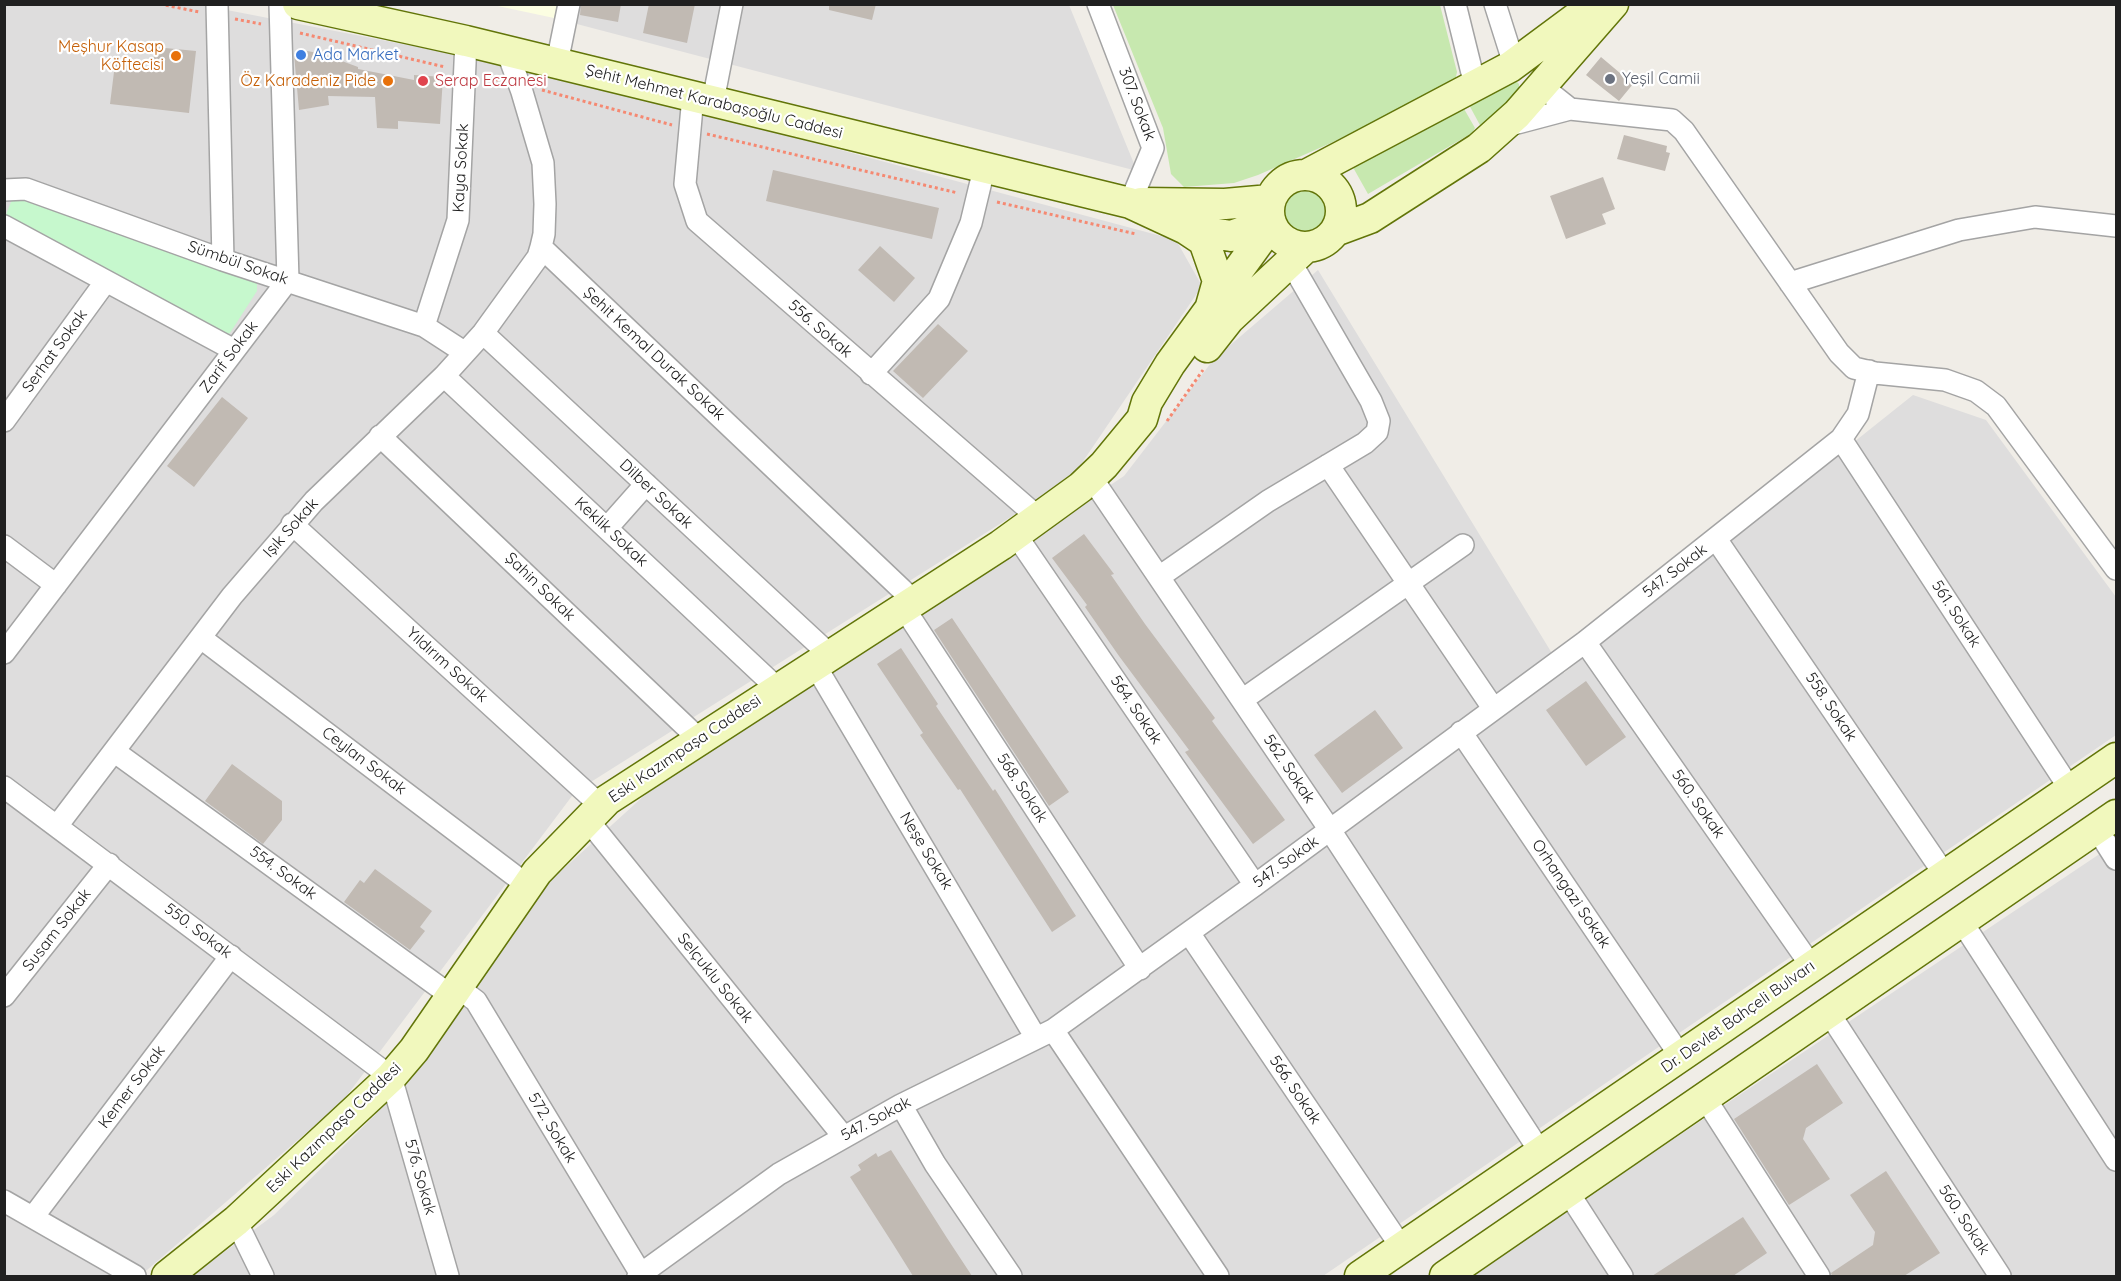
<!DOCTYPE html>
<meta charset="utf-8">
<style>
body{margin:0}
#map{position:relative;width:2121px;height:1281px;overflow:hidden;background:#f0ede7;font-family:Quicksand,sans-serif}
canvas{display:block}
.frame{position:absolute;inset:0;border:6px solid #202020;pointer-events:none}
</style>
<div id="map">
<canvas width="2121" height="1281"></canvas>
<div class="frame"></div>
</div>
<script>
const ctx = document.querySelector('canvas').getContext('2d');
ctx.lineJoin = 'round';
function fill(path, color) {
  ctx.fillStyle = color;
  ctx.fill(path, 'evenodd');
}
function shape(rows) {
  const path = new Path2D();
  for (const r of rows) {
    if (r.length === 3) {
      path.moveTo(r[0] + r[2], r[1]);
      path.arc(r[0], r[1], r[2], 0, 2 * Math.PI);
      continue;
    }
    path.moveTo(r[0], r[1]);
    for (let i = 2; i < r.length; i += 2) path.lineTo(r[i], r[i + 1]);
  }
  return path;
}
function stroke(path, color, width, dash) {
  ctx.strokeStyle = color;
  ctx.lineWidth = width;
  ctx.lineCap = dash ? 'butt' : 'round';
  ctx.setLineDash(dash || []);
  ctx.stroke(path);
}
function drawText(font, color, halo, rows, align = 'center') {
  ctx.font = font + ' Quicksand,sans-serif';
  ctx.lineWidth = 4.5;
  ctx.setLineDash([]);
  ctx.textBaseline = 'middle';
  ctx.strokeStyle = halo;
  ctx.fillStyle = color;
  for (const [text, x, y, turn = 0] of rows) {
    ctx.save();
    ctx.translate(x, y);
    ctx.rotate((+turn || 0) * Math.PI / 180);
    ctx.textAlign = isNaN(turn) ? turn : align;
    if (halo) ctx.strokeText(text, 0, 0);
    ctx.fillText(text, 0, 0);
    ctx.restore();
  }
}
fill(shape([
 [557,4,1069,5,1137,171,554,18],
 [5,5,201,5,557,74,1176,240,1202,286,1071,479,575,792,342,1102,140,1276,5,1276],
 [1318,270,1564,673,1913,395,1986,420,2116,597,2116,735,1323,1276,192,1276,274,1215,375,1115,538,892,646,794,1124,476,1214,359],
 [2116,843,2116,1276,1469,1276]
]), '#dedddd');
fill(shape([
 [493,5,557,4,557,5,554,18]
]), '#fcfee2');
fill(shape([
 [1113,5,1440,5,1457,72,1455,81,1450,84,1331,143,1258,175,1234,183,1184,187,1171,174,1163,128],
 [1515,80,1519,84,1519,90,1515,98,1481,127,1468,103],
 [1463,107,1475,128,1472,133,1368,194,1350,162],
 [1305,211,20]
]), '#c7e8af');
fill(shape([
 [13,197,257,282,257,291,230,333,223,337,5,217]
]), '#c6f8cd');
fill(shape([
 [581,4,621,4,618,22,580,15],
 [649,4,695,4,687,43,643,33],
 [829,4,876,4,872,20,829,10],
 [155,47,196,51,189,113,110,104,115,64,153,68],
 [302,50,323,54,358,67,358,69,414,80,414,75,443,77,440,124,398,121,398,129,377,128,375,97,328,96,329,105,299,110,294,54],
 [1601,57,1633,84,1619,101,1586,75],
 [1624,135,1667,146,1666,152,1670,153,1665,171,1617,159],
 [773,170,939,208,932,239,766,201],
 [1603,177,1615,209,1602,214,1606,224,1566,239,1550,196],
 [880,246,915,278,894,302,858,270],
 [938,324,968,351,923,398,893,371],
 [222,397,248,418,194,487,167,466],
 [1084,534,1114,574,1111,575,1145,624,1215,718,1212,721,1285,820,1253,844,1185,752,1189,750,1119,656,1085,607,1087,605,1052,558],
 [952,618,1069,792,1049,806,934,630],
 [901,648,938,704,936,706,993,791,995,789,1076,916,1052,932,960,789,958,790,920,735,923,733,877,664],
 [1586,681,1626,737,1586,766,1546,710],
 [1375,710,1403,748,1342,793,1314,755],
 [232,764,282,801,282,820,263,844,205,801],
 [375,869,432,911,420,927,425,931,410,950,344,902,360,880,364,883],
 [1817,1064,1843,1103,1806,1128,1803,1139,1830,1179,1789,1205,1734,1119],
 [891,1150,947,1238,972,1276,913,1276,893,1244,850,1177,861,1170,858,1165,876,1153,878,1157],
 [1886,1171,1940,1253,1904,1276,1832,1276,1831,1273,1873,1245,1875,1232,1850,1195],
 [1743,1217,1767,1253,1733,1276,1652,1276]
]), '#c1bab3');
const street = shape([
 [217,4,223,260],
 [1098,4,1153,148,1130,203],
 [1455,4,1475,85],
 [1495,4,1514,64],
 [507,51,522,92,543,163,545,204,544,234,541,247,914,601],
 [557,63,569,4],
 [693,96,685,184,697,221,1040,519],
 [713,101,732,4],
 [1570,109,1672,120,1684,131,1839,353,1854,368,1875,373,1945,380,1976,391,1996,406,2116,569],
 [1506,126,1570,109,1541,86],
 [4,190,26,189,223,260,424,326,464,352],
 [4,226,234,350],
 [1790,283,1959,230,2035,217,2116,226],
 [424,326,458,220,466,41],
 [483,333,830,655],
 [871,374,939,299,971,223,984,169],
 [444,376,777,688],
 [4,421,106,281],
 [380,436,699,739],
 [1841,439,2070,789],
 [1328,465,1493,708],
 [1091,477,1330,830,1541,1153],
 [292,524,601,806],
 [607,528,646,484],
 [1016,535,1255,885],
 [1716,539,1945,875],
 [4,546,56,585],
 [1159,577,1268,501,1365,443,1377,432,1379,421,1371,401,1290,261],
 [904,608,1140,969],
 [201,638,527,885],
 [1585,642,1812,967],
 [4,653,288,280,280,4],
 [815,665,1036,1038],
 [1242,700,1463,545],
 [1461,732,1681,1057],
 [115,752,450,995],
 [4,787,391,1077,448,1276],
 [587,819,843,1136],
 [57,826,232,596,314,501,444,376,483,333,538,257,541,247],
 [2097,829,2116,859],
 [1962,922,2116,1160],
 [1189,933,1402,1248],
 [456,986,476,1001,642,1276],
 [4,996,109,864],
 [1829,1013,2000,1276],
 [1053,1030,1218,1276],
 [1705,1098,1819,1276],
 [901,1105,935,1164,1011,1276],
 [1568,1192,1622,1276],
 [4,1201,135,1276],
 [33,1217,231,956],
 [236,1221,263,1276],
 [638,1276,779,1174,901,1105,1053,1030,1255,885,1585,642,1841,439,1858,414,1869,371]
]);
const secondary = shape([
 [298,4,466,41,1130,203,1186,229,1204,241,1218,281,1211,306],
 [1306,175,1510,67,1595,4],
 [1305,211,36],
 [1141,203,1225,204,1270,200],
 [1186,229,1231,236,1270,223],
 [1335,231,1370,218,1479,148,1517,114,1613,4],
 [1207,347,1229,319,1306,247],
 [167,1276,236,1221,391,1077,414,1050,537,872,607,800,1001,545,1081,487,1104,465,1142,419,1147,402,1170,364,1271,225],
 [1360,1276,2116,758],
 [1445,1276,2116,815]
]);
stroke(street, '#a4a4a4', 24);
stroke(secondary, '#627509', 33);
stroke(shape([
 [160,4,199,12],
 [235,19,261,24],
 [300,33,445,67],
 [484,76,498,80],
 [542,90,672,125],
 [707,134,958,193],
 [997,202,1136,234],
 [1167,421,1203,370]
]), '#f58972', 3, [3, 3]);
stroke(street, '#fff', 21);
stroke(secondary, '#f1f8bd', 30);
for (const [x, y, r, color] of [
 [301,55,6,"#3f7fe0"],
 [176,56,6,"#e8710a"],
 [1610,79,6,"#6b7280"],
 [388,81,6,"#e8710a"],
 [423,81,6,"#e0444e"]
]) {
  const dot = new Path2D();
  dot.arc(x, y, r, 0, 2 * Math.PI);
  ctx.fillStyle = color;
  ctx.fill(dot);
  stroke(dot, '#fff', 2);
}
drawText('16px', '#c56008', '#fff', [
 ["Meşhur Kasap",164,47],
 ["Köftecisi",164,65],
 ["Öz Karadeniz Pide",376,81]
], 'right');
drawText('16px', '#366cbe', '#fff', [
 ["Ada Market",313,55]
], 'left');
drawText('16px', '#5b616d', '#fff', [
 ["Yeşil Camii",1622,79]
], 'left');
drawText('16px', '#be3a42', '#fff', [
 ["Serap Eczanesi",435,81]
], 'left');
drawText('16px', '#202020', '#fff', [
 ["Şehit Mehmet Karabaşoğlu Caddesi",714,102,14],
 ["307. Sokak",1137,104,69],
 ["Kaya Sokak",461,168,-87],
 ["Sümbül Sokak",238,263,19],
 ["556. Sokak",820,329,41],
 ["Serhat Sokak",55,351,-54],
 ["Şehit Kemal Durak Sokak",654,354,43],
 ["Zarif Sokak",229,357,-53],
 ["Dilber Sokak",656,494,43],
 ["Işık Sokak",291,528,-48],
 ["Keklik Sokak",611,532,43],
 ["547. Sokak",1675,571,-38],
 ["Şahin Sokak",540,587,44],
 ["561. Sokak",1956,614,57],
 ["Yıldırım Sokak",447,665,42],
 ["558. Sokak",1831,707,56],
 ["564. Sokak",1136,710,56],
 ["Eski Kazımpaşa Caddesi",685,749,-34],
 ["Ceylan Sokak",364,761,37],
 ["562. Sokak",1289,769,56],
 ["568. Sokak",1022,788,57],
 ["560. Sokak",1698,804,55],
 ["Neşe Sokak",926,851,59],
 ["547. Sokak",1286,862,-36],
 ["554. Sokak",283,873,36],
 ["Orhangazi Sokak",1571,894,56],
 ["Susam Sokak",57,930,-52],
 ["550. Sokak",198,931,37],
 ["Selçuklu Sokak",715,978,51],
 ["Dr. Devlet Bahçeli Bulvarı",1738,1017,-35],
 ["Kemer Sokak",132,1087,-53],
 ["566. Sokak",1295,1090,56],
 ["547. Sokak",876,1119,-28],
 ["Eski Kazımpaşa Caddesi",334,1128,-44],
 ["572. Sokak",552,1128,59],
 ["576. Sokak",420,1177,74],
 ["560. Sokak",1964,1220,57]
]);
</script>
